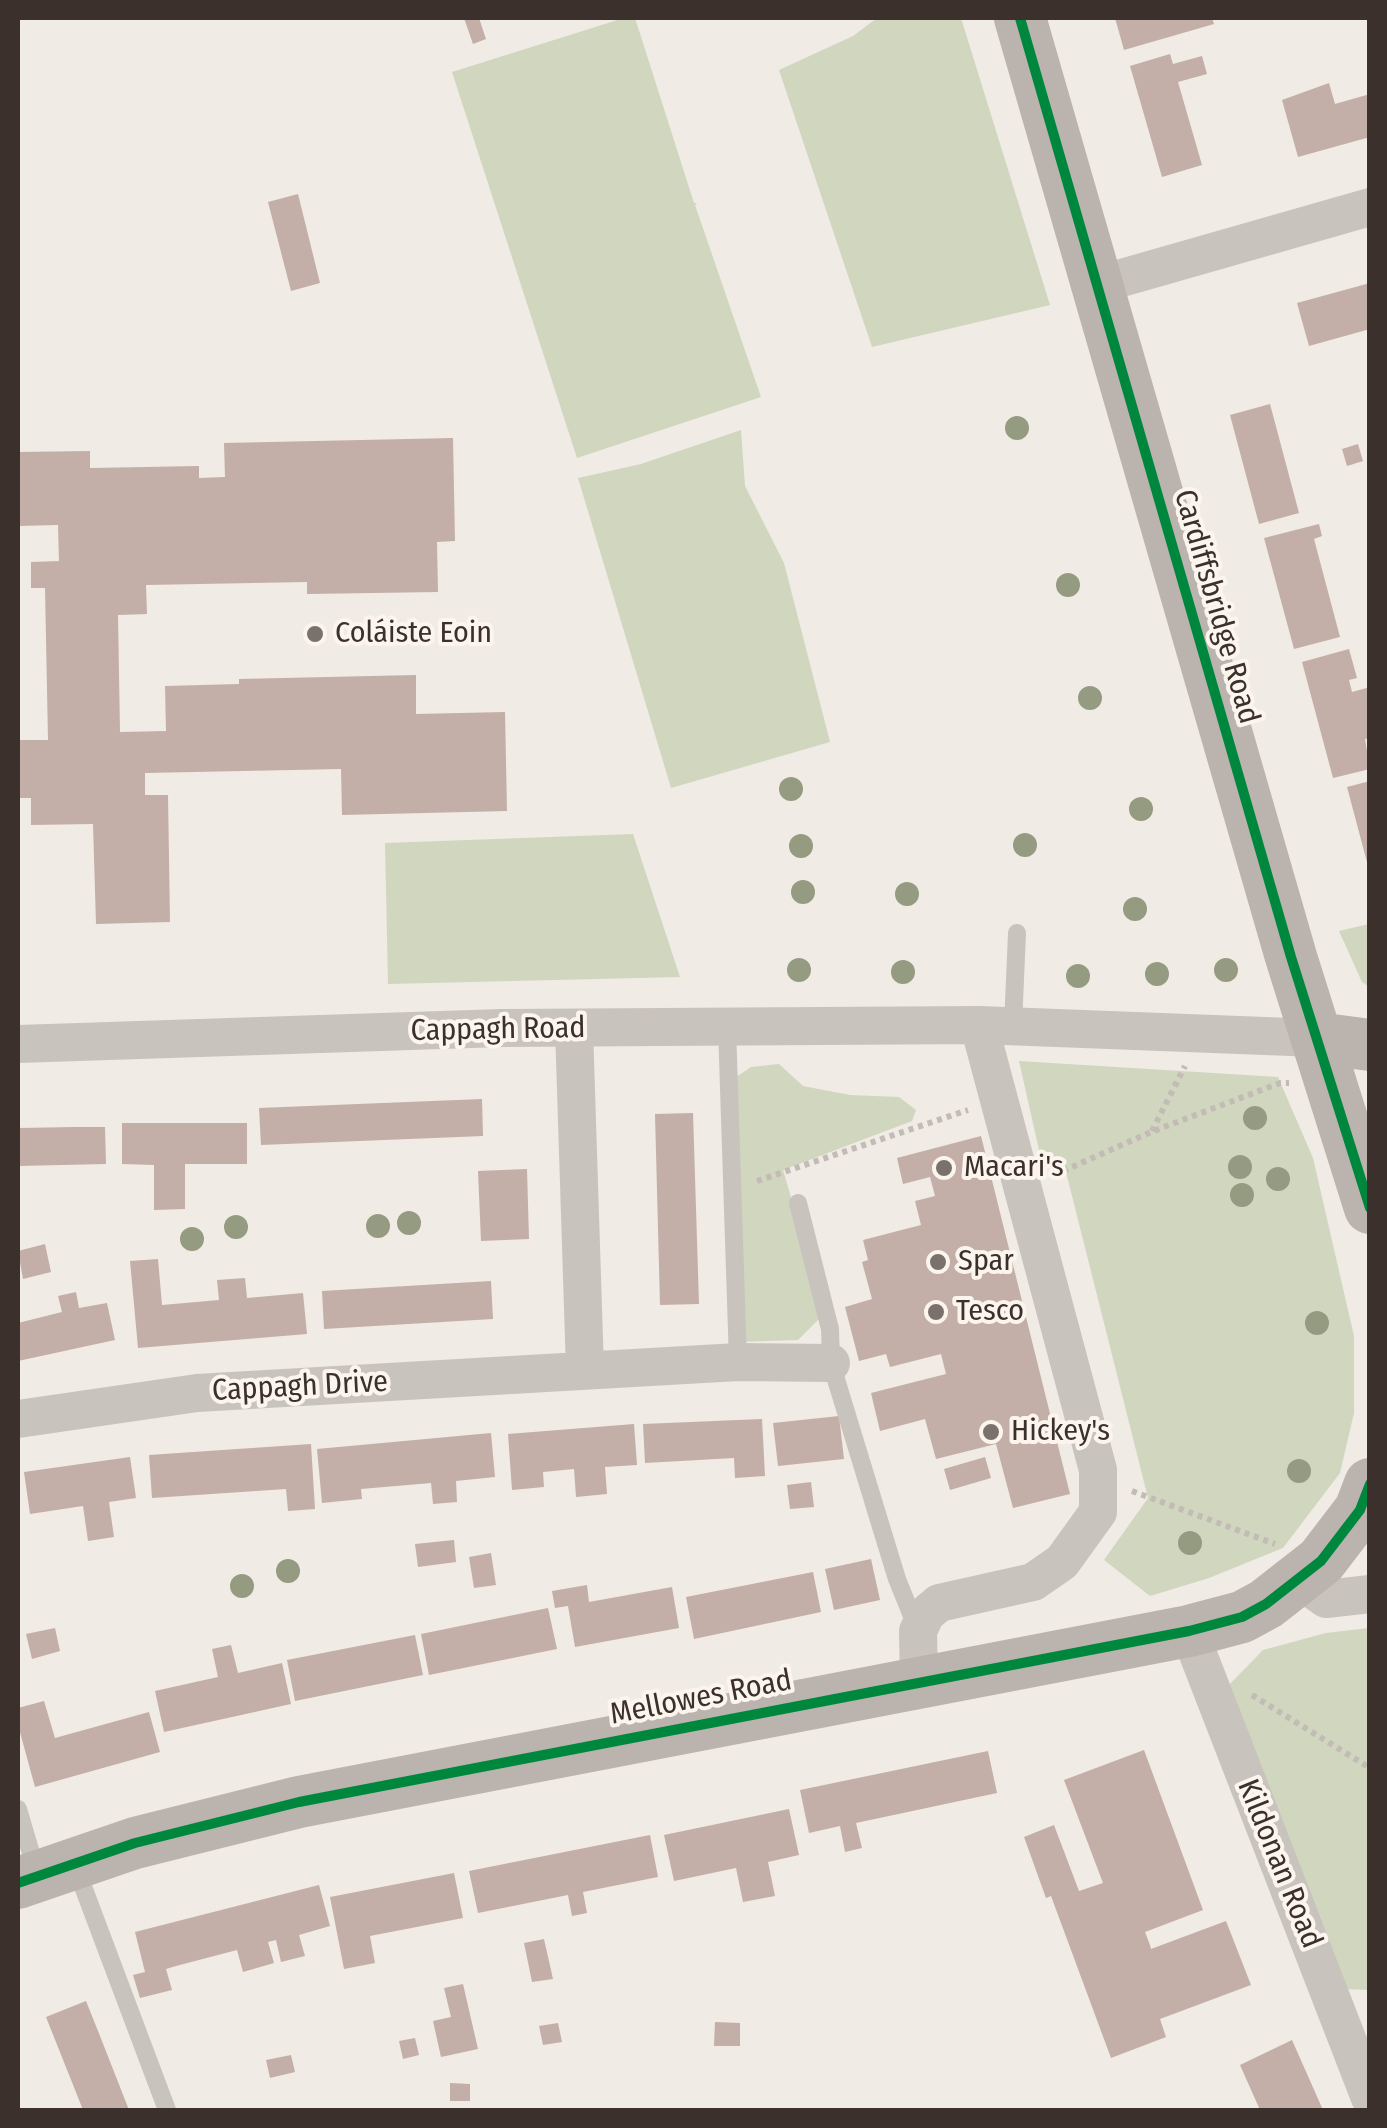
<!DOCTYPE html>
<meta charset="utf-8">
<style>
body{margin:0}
#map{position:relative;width:1387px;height:2128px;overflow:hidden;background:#f0ebe5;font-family:"Fira Sans Condensed",sans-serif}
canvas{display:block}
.frame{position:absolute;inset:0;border:20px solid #3b302b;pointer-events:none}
</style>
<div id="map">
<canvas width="1387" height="2128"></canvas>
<div class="frame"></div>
</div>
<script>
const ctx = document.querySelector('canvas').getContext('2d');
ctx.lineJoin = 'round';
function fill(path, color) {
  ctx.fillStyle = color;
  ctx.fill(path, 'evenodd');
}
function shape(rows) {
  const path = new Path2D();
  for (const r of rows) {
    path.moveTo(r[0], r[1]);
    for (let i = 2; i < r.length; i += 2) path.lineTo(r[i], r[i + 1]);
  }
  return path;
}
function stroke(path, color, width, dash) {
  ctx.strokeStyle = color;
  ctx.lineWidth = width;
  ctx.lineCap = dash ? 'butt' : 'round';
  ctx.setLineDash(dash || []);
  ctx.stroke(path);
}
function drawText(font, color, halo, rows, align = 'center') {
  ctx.font = font + ' "Fira Sans Condensed",sans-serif';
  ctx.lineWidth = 8;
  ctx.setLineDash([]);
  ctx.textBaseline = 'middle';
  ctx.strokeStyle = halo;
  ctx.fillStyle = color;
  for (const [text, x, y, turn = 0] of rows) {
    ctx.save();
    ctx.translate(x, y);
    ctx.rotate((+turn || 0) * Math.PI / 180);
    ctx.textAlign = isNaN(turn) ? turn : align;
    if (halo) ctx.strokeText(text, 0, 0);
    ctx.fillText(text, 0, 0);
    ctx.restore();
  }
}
fill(shape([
 [624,18,635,18,694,203,697,203,695,205,761,397,577,458,452,72],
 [877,18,961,18,1050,305,872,347,779,70,853,36],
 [741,430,745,486,784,563,830,742,671,788,578,478,641,464],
 [633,834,680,977,388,984,385,843],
 [1369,924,1370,924,1369,987,1362,982,1339,931],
 [1019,1061,1278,1077,1313,1158,1354,1336,1354,1413,1340,1473,1283,1548,1209,1578,1150,1596,1104,1560,1148,1498,1066,1172,1039,1150],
 [779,1064,803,1086,850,1095,899,1097,916,1110,912,1121,783,1170,825,1313,798,1340,737,1342,729,1082,751,1067],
 [1369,1628,1369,1990,1343,1989,1229,1685,1263,1650,1326,1633]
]), '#d1d6bf');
fill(shape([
 [464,18,479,18,486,39,473,44],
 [1115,18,1212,18,1214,24,1124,50],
 [1170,54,1173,64,1202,56,1207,74,1178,82,1202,165,1162,177,1130,66],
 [1329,83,1335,104,1370,94,1370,137,1298,157,1282,100],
 [298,194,320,283,291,291,268,202],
 [1370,283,1370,329,1309,346,1297,303],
 [1270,404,1299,513,1259,524,1230,415],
 [453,438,455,541,437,542,438,592,307,594,307,582,146,585,147,614,118,615,120,732,166,731,165,686,239,684,239,679,416,675,416,714,505,712,507,811,342,815,341,769,145,773,145,795,168,795,170,922,96,924,93,824,31,825,31,798,18,798,18,740,48,740,45,588,31,588,31,562,59,561,58,525,18,526,18,452,90,451,90,468,199,466,199,478,225,477,224,443],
 [1358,444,1363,461,1347,466,1342,449],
 [1319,524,1322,536,1314,539,1340,637,1294,649,1264,538],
 [1349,649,1357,678,1349,680,1352,692,1370,687,1370,738,1365,739,1370,769,1333,778,1302,662],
 [1370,781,1370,866,1368,866,1347,787],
 [482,1099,483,1136,261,1145,259,1108],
 [693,1113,699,1304,660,1305,655,1114],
 [122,1123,247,1123,247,1164,185,1164,185,1209,154,1210,154,1165,122,1164],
 [74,1127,105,1127,106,1164,18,1166,18,1128],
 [981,1136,1070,1494,1013,1508,996,1444,936,1459,925,1419,880,1431,871,1393,946,1374,941,1354,890,1367,886,1354,859,1361,845,1307,872,1299,862,1262,868,1260,863,1240,921,1225,915,1201,935,1196,930,1177,903,1184,897,1158],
 [527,1169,529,1239,481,1241,478,1171],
 [45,1244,51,1272,23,1279,18,1251],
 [158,1259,162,1305,219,1300,217,1280,245,1278,247,1298,303,1293,307,1334,138,1348,130,1261],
 [491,1281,493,1319,324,1329,322,1291],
 [76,1292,79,1308,107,1303,115,1340,18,1361,18,1323,62,1312,58,1296],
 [839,1416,844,1459,778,1466,773,1423],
 [762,1419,765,1476,735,1478,734,1458,645,1463,643,1424],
 [634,1424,637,1465,605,1467,607,1494,576,1497,574,1469,543,1472,544,1487,512,1490,508,1434],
 [491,1433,495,1477,456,1481,457,1502,433,1504,431,1483,361,1489,362,1499,322,1503,317,1449],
 [311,1444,315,1509,288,1511,286,1489,152,1498,149,1455],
 [130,1457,136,1498,109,1502,114,1537,88,1541,83,1506,30,1514,24,1472],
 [985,1457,991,1478,950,1490,944,1469],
 [811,1482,814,1507,790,1509,787,1485],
 [454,1540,456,1562,418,1567,415,1544],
 [491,1553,496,1585,474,1588,469,1557],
 [871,1559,880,1600,834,1610,825,1569],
 [813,1572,821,1612,694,1639,686,1597],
 [587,1585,589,1602,672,1587,679,1628,575,1647,568,1606,555,1608,552,1591],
 [548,1608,557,1649,429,1675,421,1634],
 [55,1628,60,1651,32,1659,26,1634],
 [415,1635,423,1675,295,1701,287,1660],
 [231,1645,238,1673,282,1663,291,1704,164,1732,155,1691,218,1677,212,1649],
 [44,1701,55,1738,149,1712,160,1752,35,1787,18,1725,18,1708],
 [1144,1750,1203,1910,1145,1932,1150,1945,1151,1949,1226,1921,1251,1985,1160,2019,1166,2037,1111,2058,1051,1896,1046,1898,1024,1837,1054,1825,1079,1891,1103,1883,1064,1780],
 [988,1751,997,1793,856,1823,862,1848,845,1852,840,1826,809,1833,800,1790],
 [789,1809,799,1855,768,1862,775,1896,743,1902,736,1868,674,1881,664,1835],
 [650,1835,658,1877,583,1892,587,1913,572,1916,568,1895,478,1913,469,1871],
 [454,1873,463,1918,370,1936,375,1963,344,1969,330,1897],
 [319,1885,330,1926,299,1935,305,1956,281,1962,276,1940,268,1942,274,1963,243,1972,237,1950,176,1966,166,1969,172,1990,140,1998,133,1975,145,1972,135,1932],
 [544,1939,553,1979,532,1982,524,1943],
 [463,1984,478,2049,441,2057,433,2021,451,2017,444,1988],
 [86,2001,100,2036,129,2110,83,2110,46,2017],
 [715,2022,740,2023,740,2046,714,2046],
 [558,2023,562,2042,543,2045,539,2026],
 [415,2038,419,2055,403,2059,399,2041],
 [1292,2040,1323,2110,1260,2110,1240,2065],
 [291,2055,295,2072,270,2078,266,2060],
 [450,2083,470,2084,470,2101,450,2101]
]), '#c3afa7');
stroke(shape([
 [1152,1131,1185,1066],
 [1054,1175,1151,1132,1280,1083,1289,1083],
 [757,1181,968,1110],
 [1132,1491,1275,1544],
 [1252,1695,1370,1768]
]), '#c2bbb6', 6, [5, 5]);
stroke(shape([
 [1013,1026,1017,933],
 [727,1027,738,1362],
 [798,1203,830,1329,831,1363,897,1579,916,1626],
 [18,1809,36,1870],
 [76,1868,167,2110]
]), '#c9c3be', 18);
stroke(shape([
 [1097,285,1370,207],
 [574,1028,585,1370],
 [18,1044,502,1028,979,1025,1317,1038],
 [18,1419,197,1393,738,1362,831,1363],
 [1299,1580,1326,1599,1370,1594],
 [1189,1631,1370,2098],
 [919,1682,918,1631,926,1614,939,1603,1033,1582,1062,1562,1098,1512,1098,1470,979,1025]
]), '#c9c3be', 38);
stroke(shape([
 [1020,18,1291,957,1370,1208],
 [1317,1038,1370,1045],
 [18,1883,135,1843,299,1802,1189,1631,1242,1617,1266,1604,1321,1561,1360,1510,1370,1484]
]), '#bab3ae', 52);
stroke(shape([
 [1020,18,1291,957,1370,1208],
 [18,1883,135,1843,299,1802,1189,1631,1242,1617,1266,1604,1321,1561,1360,1510,1370,1484]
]), '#00873e', 10);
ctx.fillStyle = '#959b80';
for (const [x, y] of [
 [1017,428],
 [1068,585],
 [1090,698],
 [791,789],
 [1141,809],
 [1025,845],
 [801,846],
 [803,892],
 [907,894],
 [1135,909],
 [799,970],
 [1226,970],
 [903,972],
 [1157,974],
 [1078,976],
 [1255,1118],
 [1240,1167],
 [1278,1179],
 [1242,1195],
 [409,1223],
 [378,1226],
 [236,1227],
 [192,1239],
 [1317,1323],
 [1299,1471],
 [1190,1543],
 [288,1571],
 [242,1586]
]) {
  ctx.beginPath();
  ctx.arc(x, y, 12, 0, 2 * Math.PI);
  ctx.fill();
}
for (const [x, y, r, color] of [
 [315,634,10,"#7a716c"],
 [944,1168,10,"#7a716c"],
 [938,1262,10,"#7a716c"],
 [936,1312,10,"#7a716c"],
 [991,1432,10,"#7a716c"]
]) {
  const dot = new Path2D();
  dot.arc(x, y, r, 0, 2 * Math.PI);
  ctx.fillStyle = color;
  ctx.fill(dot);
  stroke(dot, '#fbf5ee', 4);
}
drawText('30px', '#3b302b', '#fbf5ee', [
 ["Cardiffsbridge Road",1216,607,74],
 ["Cappagh Road",498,1030,-1],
 ["Cappagh Drive",300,1387,-3],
 ["Mellowes Road",701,1698,-11],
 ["Kildonan Road",1279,1864,68]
]);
drawText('30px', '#3b302b', '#fbf5ee', [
 ["Coláiste Eoin",335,634],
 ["Macari's",964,1168],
 ["Spar",958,1262],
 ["Tesco",956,1312],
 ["Hickey's",1011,1432]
], 'left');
</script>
